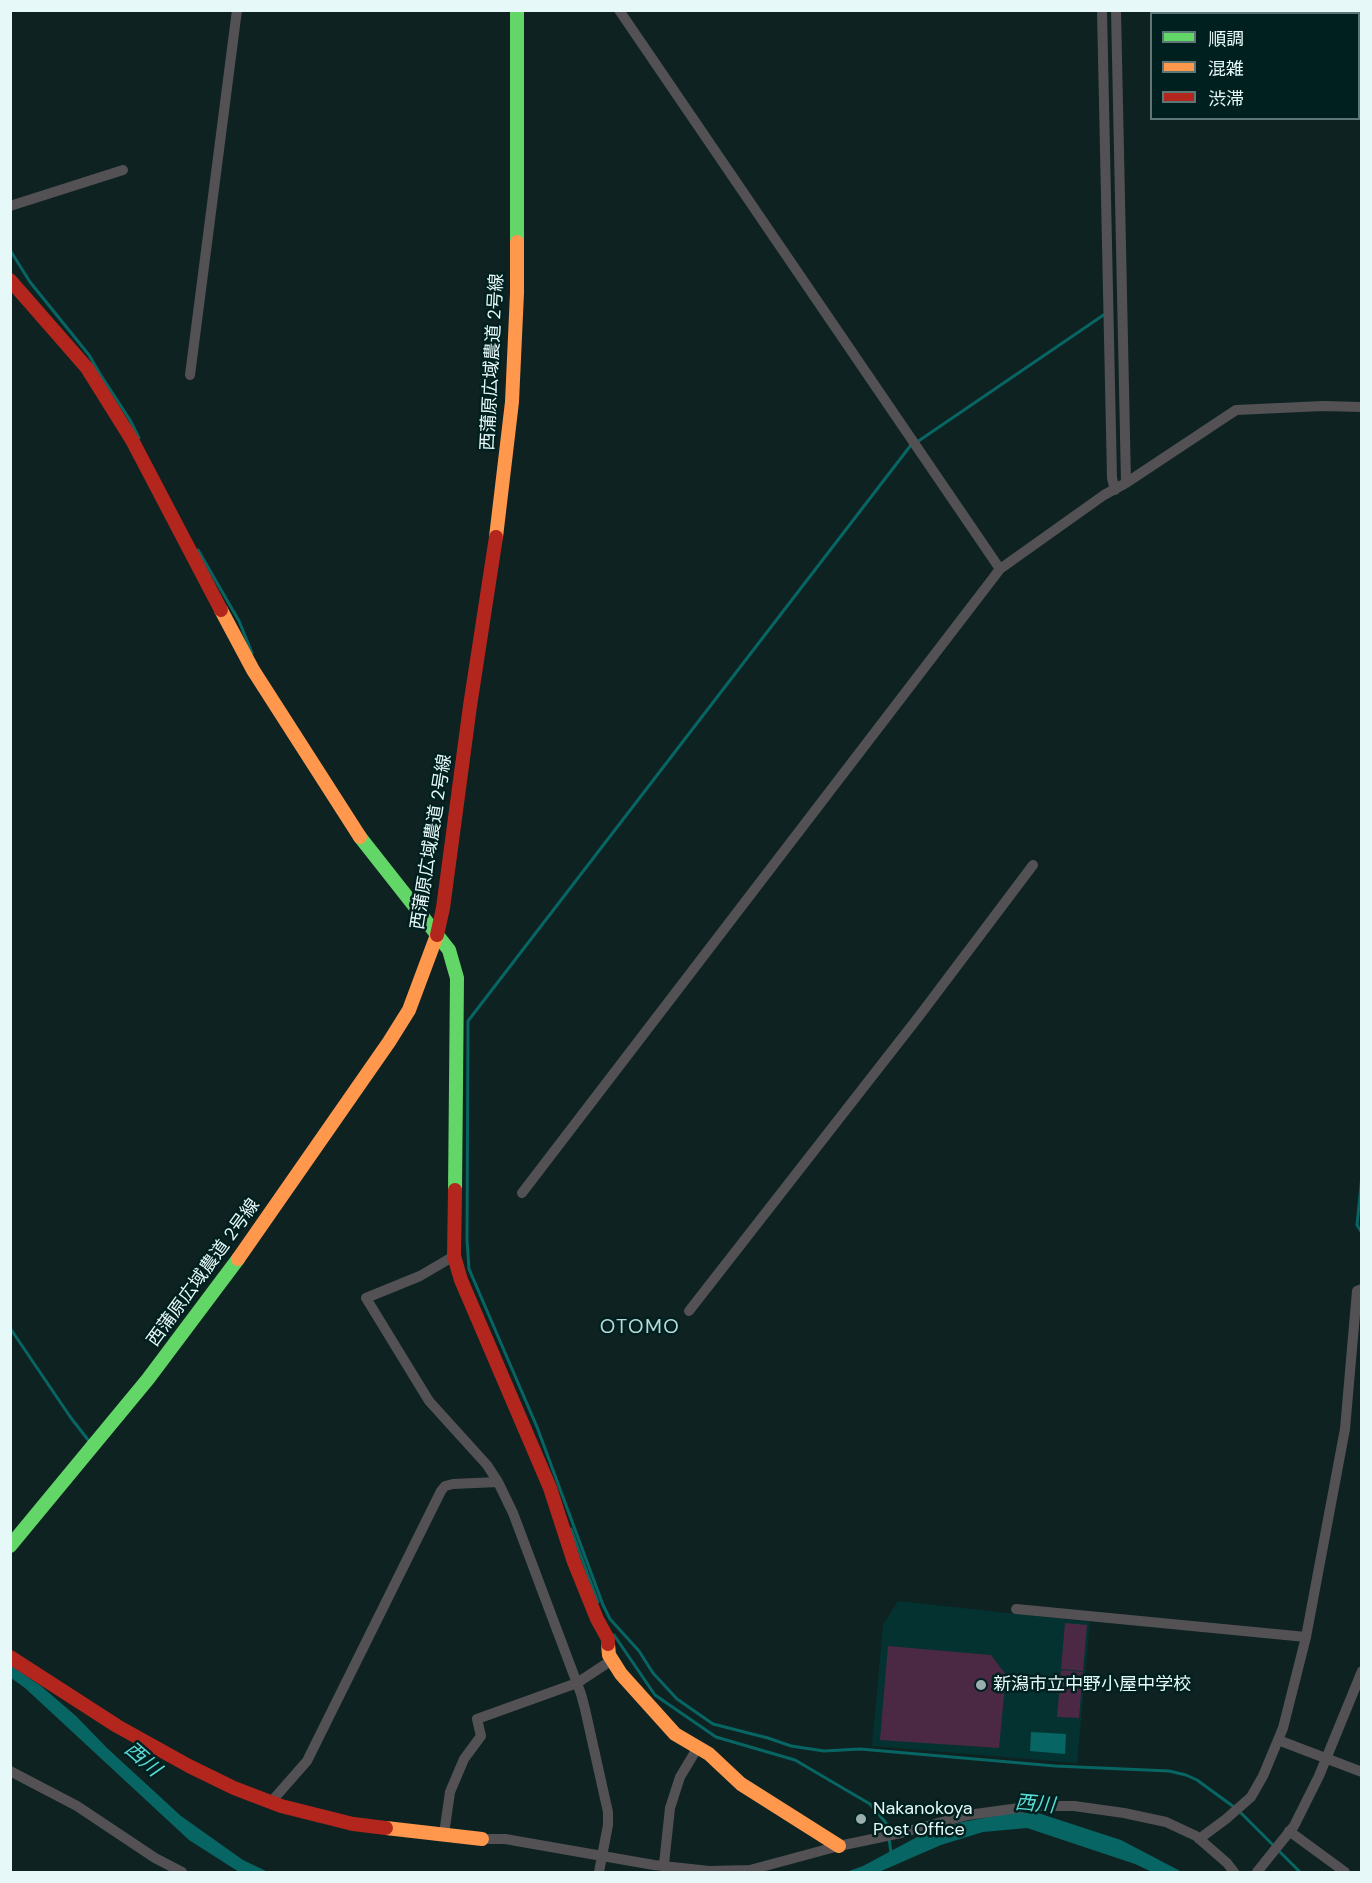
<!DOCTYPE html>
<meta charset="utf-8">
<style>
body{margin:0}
#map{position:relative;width:1372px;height:1883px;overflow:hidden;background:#0e2221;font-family:"DM Sans","Noto Sans JP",sans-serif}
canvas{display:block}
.frame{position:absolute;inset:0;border:12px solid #e6f9f8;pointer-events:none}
.legend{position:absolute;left:1150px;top:12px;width:210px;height:108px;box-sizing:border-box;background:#00201f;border:2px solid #5c7776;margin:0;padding:8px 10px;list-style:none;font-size:18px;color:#e6f9f8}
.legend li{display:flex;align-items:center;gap:12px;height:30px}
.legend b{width:30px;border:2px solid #5c7776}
</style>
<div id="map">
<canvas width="1372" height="1883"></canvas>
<div class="frame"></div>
<ul class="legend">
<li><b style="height:8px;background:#63d668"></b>順調</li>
<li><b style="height:8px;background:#ff974d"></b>混雑</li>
<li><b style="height:8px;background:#b3261e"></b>渋滞</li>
</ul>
</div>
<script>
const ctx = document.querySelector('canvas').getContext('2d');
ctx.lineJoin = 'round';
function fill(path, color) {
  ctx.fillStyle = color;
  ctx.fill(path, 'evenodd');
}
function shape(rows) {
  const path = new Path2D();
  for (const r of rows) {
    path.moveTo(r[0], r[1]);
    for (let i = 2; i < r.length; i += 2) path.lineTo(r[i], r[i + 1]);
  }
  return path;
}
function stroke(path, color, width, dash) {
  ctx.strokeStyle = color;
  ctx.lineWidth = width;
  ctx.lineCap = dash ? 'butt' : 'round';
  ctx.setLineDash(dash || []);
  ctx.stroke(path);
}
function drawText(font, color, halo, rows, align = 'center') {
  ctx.font = font + ' "DM Sans","Noto Sans JP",sans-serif';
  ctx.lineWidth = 5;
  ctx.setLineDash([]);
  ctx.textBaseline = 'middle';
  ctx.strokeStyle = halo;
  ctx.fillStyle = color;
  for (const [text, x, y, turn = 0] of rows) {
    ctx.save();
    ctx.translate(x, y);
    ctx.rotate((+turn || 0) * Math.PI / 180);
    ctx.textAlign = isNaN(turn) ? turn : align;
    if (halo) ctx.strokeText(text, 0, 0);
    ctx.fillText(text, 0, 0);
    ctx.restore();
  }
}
fill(shape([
 [898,1601,1090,1622,1077,1763,872,1746,883,1625]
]), '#043231');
fill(shape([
 [1065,1623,1087,1625,1083,1671,1061,1669],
 [888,1646,991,1655,1006,1675,999,1748,880,1740],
 [1061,1670,1083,1672,1079,1718,1057,1717]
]), '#4b2945');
fill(shape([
 [10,1665,41,1686,76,1716,107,1748,181,1816,243,1860,268,1872,239,1872,189,1840,25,1688,11,1678],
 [1031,1732,1066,1734,1065,1754,1030,1751],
 [1011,1813,1038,1813,1121,1840,1182,1872,1152,1872,1135,1864,1027,1828,983,1832,941,1845,879,1872,846,1872,863,1866,919,1836,962,1822]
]), '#076563');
stroke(shape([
 [10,250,30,282,89,355,100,374,130,420,139,438],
 [917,442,1105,314],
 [911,445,468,1021,467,1240,469,1269,537,1427,603,1605,610,1619,639,1651,653,1673,677,1699,713,1724,768,1738,791,1746,824,1751,860,1749,1055,1766,1169,1771,1186,1775,1197,1780,1234,1807],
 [198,550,239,621,252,653],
 [1362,1175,1357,1225,1362,1233],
 [10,1328,71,1418,89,1441],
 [571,1529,598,1602],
 [614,1635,655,1695,716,1737,795,1760,870,1804,886,1823,887,1832],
 [1239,1811,1300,1872],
 [889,1838,891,1853]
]), '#076563', 3);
stroke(shape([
 [619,10,1000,569],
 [1102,10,1112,478,1115,490],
 [1116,10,1126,483],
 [10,206,123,170],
 [190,375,237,10],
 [522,1193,1000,569,1104,495,1126,483,1236,410,1323,406,1362,407],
 [454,1256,420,1276,366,1298,429,1401,487,1465,498,1482,513,1513,581,1694,585,1709,608,1812,608,1825,599,1872],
 [689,1311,920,1015,1033,865],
 [1016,1609,1306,1637],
 [1278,1740,1362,1772],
 [10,1771,77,1806,155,1858,182,1872],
 [271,1802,307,1761,441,1491,445,1486,453,1484,498,1482],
 [1289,1831,1345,1872],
 [444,1834,450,1792,464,1759,481,1736,477,1719,577,1683,612,1660],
 [482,1839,505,1839,654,1865,709,1871,750,1870,839,1846,901,1833,968,1815,1034,1806,1074,1806,1124,1813,1166,1822,1196,1836,1227,1863,1234,1872],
 [1199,1839,1226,1819,1251,1797,1263,1776,1283,1728,1306,1637,1345,1429,1357,1291,1362,1289],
 [664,1864,670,1808,680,1777,698,1747],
 [1257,1872,1294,1826,1319,1776,1362,1671]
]), '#545155', 10);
stroke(shape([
 [517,10,517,242],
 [360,837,449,950,457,978,455,1190],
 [10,1546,148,1379,238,1259]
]), '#63d668', 14);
stroke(shape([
 [496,537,512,402,517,293,517,242],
 [221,610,253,670,360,837],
 [238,1259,389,1042,409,1010,437,935],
 [608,1644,609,1655,621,1674,675,1734,709,1754,741,1784,839,1846],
 [386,1828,482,1839]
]), '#ff974d', 14);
stroke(shape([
 [10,280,87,368,132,440,221,610],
 [437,935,443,908,470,706,496,537],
 [455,1190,454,1256,461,1280,550,1488,574,1562,597,1619,608,1639,608,1644],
 [10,1657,117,1726,189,1766,234,1788,281,1806,353,1824,386,1828]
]), '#b3261e', 14);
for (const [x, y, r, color] of [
 [981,1685,6,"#9aaead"],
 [861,1819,6,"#9aaead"]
]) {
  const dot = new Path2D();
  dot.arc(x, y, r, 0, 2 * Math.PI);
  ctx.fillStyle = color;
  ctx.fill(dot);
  stroke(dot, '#00201f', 2);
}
drawText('18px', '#e6f9f8', '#00201f', [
 ["西蒲原広域農道 2号線",493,362,-87],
 ["西蒲原広域農道 2号線",432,842,-81],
 ["西蒲原広域農道 2号線",204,1273,-54]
]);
drawText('18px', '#e6f9f8', '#00201f', [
 ["新潟市立中野小屋中学校",993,1685],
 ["Nakanokoya",873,1809],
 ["Post Office",873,1830]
], 'left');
ctx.letterSpacing = '1.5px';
drawText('20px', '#b5dad8', '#00201f', [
 ["OTOMO",640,1328]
]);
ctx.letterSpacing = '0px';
drawText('italic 20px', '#5bd9d4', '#00201f', [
 ["西川",142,1760,41],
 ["西川",1035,1805,5]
]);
</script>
